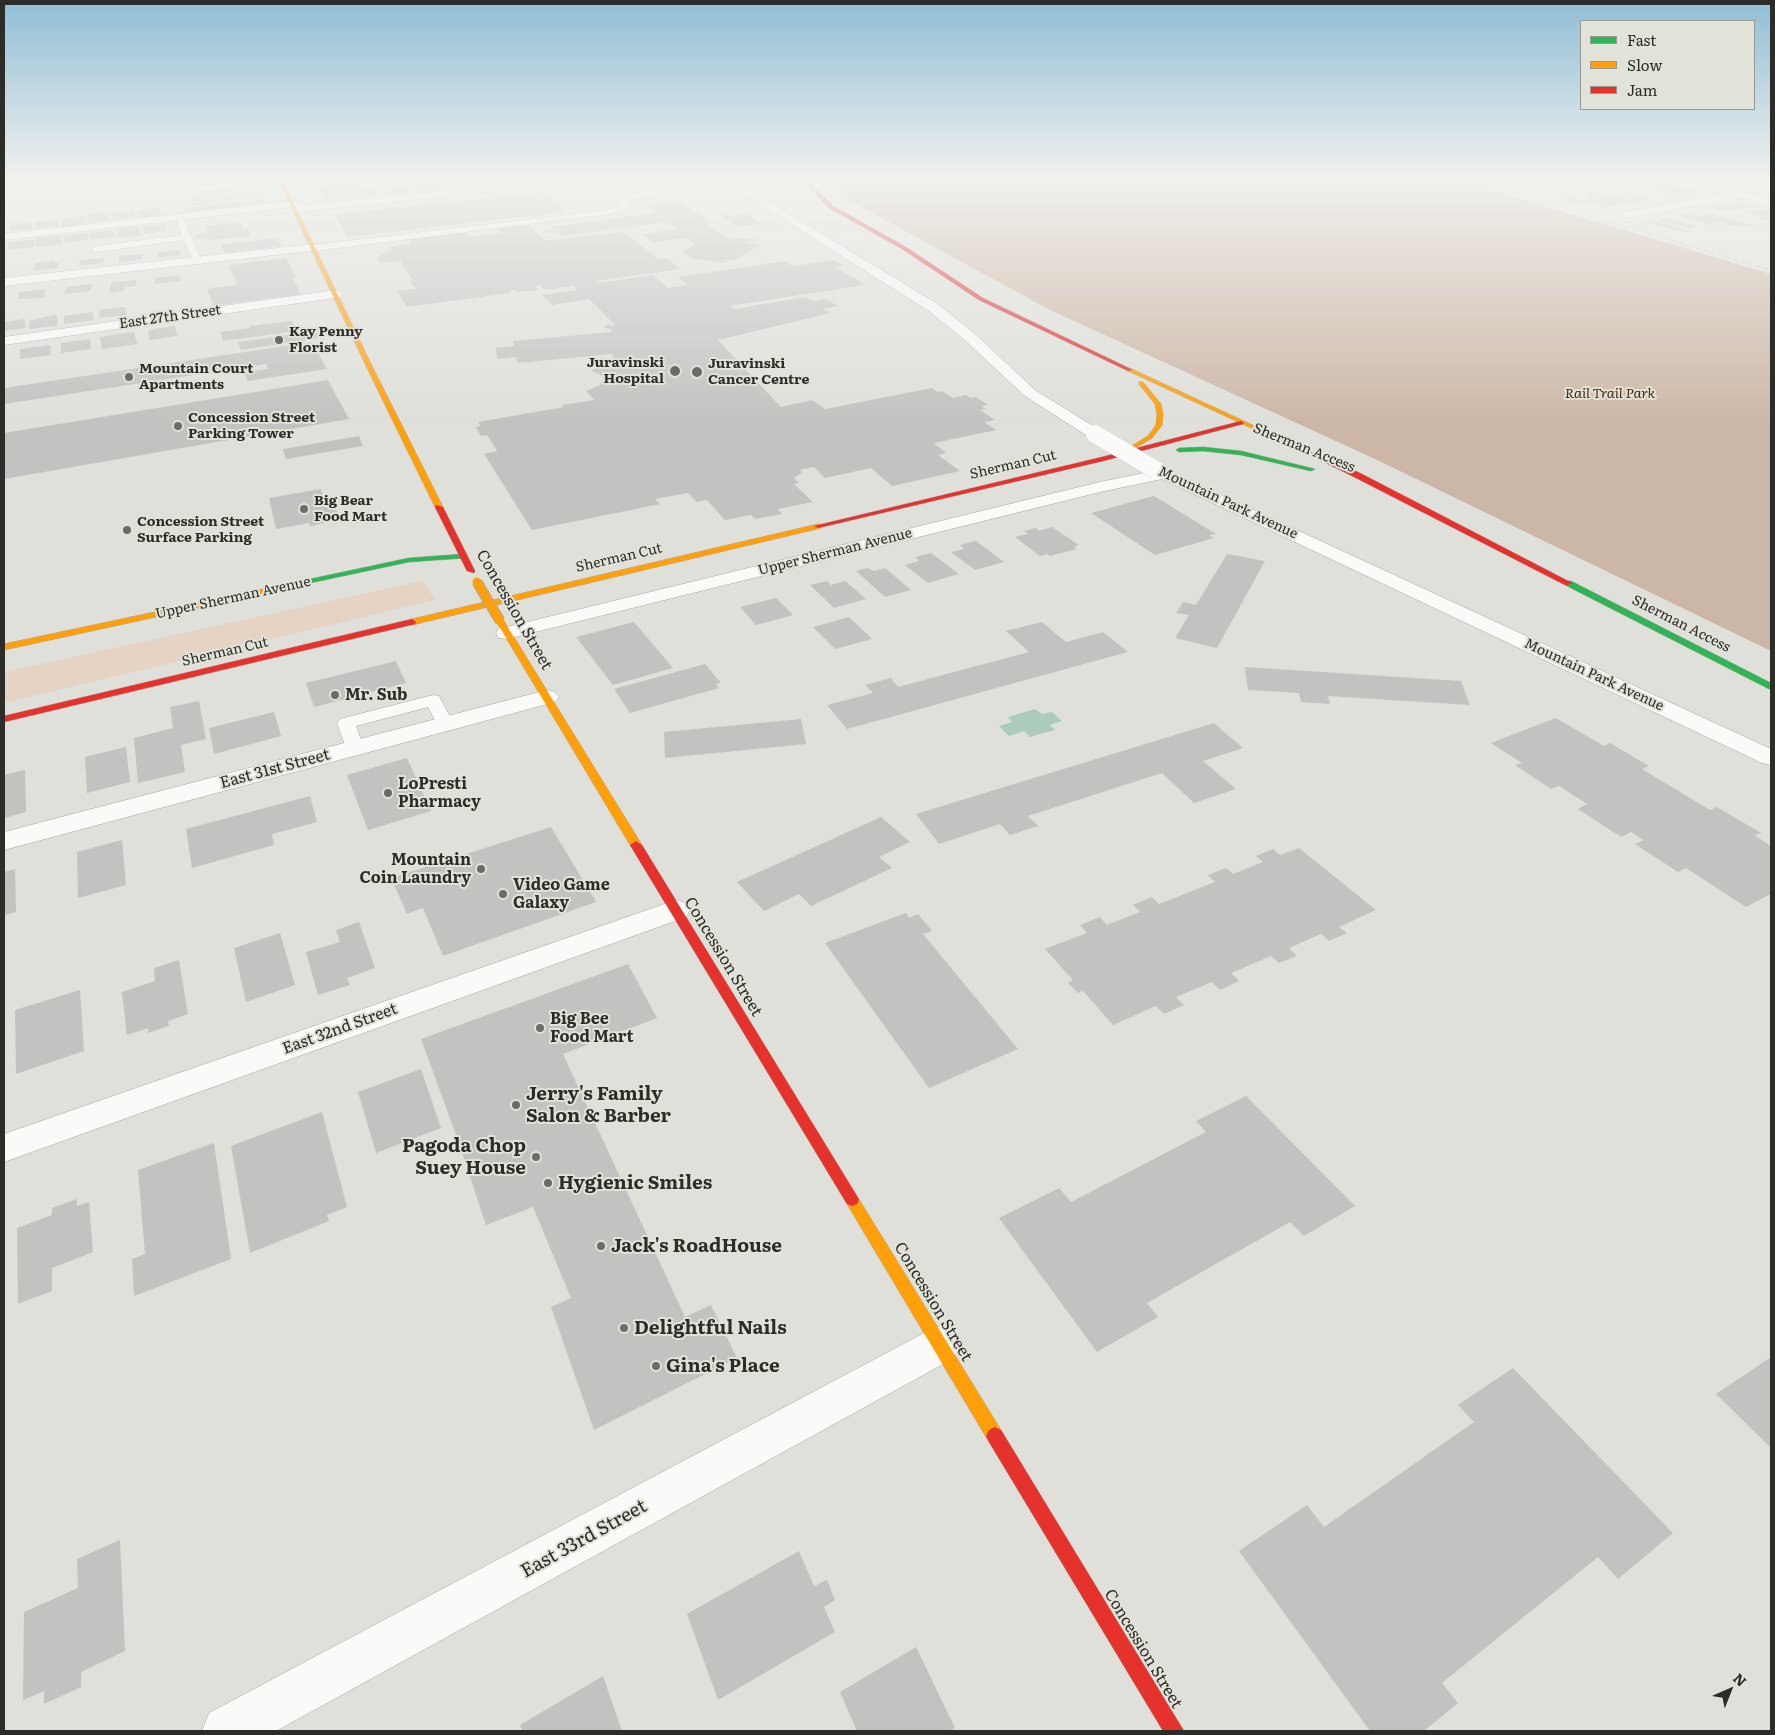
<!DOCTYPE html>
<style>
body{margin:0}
#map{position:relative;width:1775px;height:1735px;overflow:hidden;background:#dfe0da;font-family:Literata,serif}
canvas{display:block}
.frame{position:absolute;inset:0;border:5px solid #2c2c29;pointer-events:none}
.legend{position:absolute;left:1580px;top:20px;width:175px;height:90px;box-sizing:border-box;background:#e1e2d8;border:1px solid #999992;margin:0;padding:6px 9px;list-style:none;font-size:15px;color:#2c2c29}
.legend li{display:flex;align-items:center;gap:10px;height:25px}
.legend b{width:25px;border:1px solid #999992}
.north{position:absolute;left:1705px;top:1665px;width:50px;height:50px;-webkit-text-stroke:4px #e1e2d8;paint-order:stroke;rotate:44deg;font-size:14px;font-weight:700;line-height:20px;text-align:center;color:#2c2c29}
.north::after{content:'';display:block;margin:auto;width:18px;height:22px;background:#2c2c29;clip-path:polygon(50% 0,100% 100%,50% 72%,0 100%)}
</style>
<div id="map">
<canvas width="1775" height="1735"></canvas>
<div class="frame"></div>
<ul class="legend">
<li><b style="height:6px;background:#30b455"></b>Fast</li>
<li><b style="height:6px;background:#ff9f0a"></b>Slow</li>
<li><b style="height:6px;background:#e5322d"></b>Jam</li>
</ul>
<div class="north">N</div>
</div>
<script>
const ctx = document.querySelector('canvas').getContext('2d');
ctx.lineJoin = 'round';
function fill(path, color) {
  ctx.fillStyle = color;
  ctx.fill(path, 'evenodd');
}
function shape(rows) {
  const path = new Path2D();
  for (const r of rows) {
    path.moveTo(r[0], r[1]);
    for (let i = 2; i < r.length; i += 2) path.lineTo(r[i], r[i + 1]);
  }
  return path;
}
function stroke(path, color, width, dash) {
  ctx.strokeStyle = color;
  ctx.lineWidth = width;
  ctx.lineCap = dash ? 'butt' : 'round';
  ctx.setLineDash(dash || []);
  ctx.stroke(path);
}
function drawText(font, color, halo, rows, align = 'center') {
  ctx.font = font + ' Literata,serif';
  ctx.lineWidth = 4;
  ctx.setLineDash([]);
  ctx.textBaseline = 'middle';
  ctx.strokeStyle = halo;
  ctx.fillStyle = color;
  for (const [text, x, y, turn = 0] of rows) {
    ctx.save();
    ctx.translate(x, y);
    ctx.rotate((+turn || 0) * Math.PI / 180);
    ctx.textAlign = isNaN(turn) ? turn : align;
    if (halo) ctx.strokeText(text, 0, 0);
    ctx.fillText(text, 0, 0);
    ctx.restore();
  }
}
fill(shape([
 [422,581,435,600,4,703,4,672]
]), '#e6d3c3');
fill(shape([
 [832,179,1454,179,1771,274,1771,651,1375,459,1048,309,843,197,831,184]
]), '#ccb7a7');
fill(shape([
 [1035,709,1042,714,1052,712,1062,721,1050,725,1055,730,1030,737,1024,731,1009,736,999,726,1012,722,1008,717]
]), '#acccbb');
fill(shape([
 [189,179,237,179,239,182,193,187],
 [330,179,365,179,356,182,361,189,372,187,379,195,325,200,317,189,323,187,322,186,339,184,337,181,333,182],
 [463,179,486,179,490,182,469,184],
 [1515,179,1530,183,1514,186,1498,181],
 [1523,179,1559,179,1561,181,1552,182,1558,184,1548,185],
 [1616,179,1648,179,1700,192,1677,197,1663,193,1678,188,1661,191,1643,188,1626,184,1632,183,1613,180,1617,180],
 [461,180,467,186,452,188,445,181],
 [440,181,447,188,431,190,424,182],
 [424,183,430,190,414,192,409,185],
 [257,185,259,188,221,193,222,194,257,190,261,197,189,206,188,204,201,201,192,201,190,196,205,195,201,195,199,191],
 [406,185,411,192,394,194,389,187],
 [544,192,566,212,347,237,334,214],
 [1594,192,1609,195,1627,192,1656,199,1602,207,1584,202,1575,203,1557,199,1568,197,1581,200,1589,199,1592,198,1588,197,1594,196,1585,194],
 [264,199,267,203,185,213,183,208],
 [668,201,671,203,678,202,691,209,712,223,706,224,731,240,739,238,760,240,745,243,760,244,736,260,717,260,727,261,724,263,691,258,682,252,696,244,687,238,653,242,642,234,677,229,667,222,561,236,556,232,544,233,542,232,555,230,551,227,656,213,647,206],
 [1741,202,1760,207,1728,211,1714,208],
 [159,208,161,215,139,218,137,210],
 [1766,209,1771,210,1771,220,1763,220,1755,218,1761,217,1743,212],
 [134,211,135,217,113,220,111,213],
 [107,212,110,220,87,223,85,216,89,214],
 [719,214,727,214,731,216,747,214,761,224,736,227],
 [1687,214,1697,217,1712,214,1752,225,1738,227,1721,222,1709,224,1677,216],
 [84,216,86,224,62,227,60,219],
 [1666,218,1699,226,1689,228,1657,220],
 [58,219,59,226,35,229,35,222],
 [1655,221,1686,229,1682,229,1689,231,1684,232,1645,222],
 [32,222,33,229,10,231,9,225],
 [241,222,243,229,248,228,251,236,208,240,208,238,196,239,195,234,206,233,204,226],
 [164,224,166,231,144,234,142,226],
 [528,224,546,241,624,232,658,259,667,258,680,269,596,281,598,283,653,275,668,288,688,285,678,277,785,261,793,266,835,260,843,266,835,267,865,285,729,306,734,309,805,297,813,301,826,299,838,306,823,309,831,313,718,340,781,407,812,400,825,409,932,388,937,392,942,391,953,398,966,395,971,398,976,397,988,405,981,406,986,409,980,410,995,420,984,422,996,430,934,443,946,453,938,455,960,471,892,486,871,468,825,478,814,467,800,470,802,472,794,478,799,483,794,484,813,502,778,509,782,514,755,519,751,515,725,520,707,500,697,502,688,493,655,499,660,504,532,530,484,454,497,451,487,435,481,436,476,427,481,426,478,422,564,407,562,405,594,400,586,391,600,385,604,378,599,374,590,371,613,360,612,354,517,363,516,357,497,359,496,348,514,346,513,341,612,332,611,329,603,328,607,325,616,326,589,299,552,305,542,295,577,290,574,286,544,290,540,285,535,286,538,290,516,292,515,290,509,291,510,293,407,307,397,291,418,288,414,287,410,281,413,281,400,261,379,263,377,259,381,254,391,250,389,247,412,244,408,239,465,232,469,237,501,233,496,228],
 [138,226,141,236,118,237,116,229],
 [113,230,115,237,91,240,90,233],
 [87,233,88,240,64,243,63,236],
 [61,235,62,244,36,247,36,238],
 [277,238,282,246,225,253,221,245],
 [34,239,34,247,8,250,8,242],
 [180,250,180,255,157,258,158,252],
 [143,254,142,259,119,262,119,256],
 [104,258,103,263,79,266,80,260],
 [286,258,296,277,292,278,301,294,213,306,207,289,237,285,229,265],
 [54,261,54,263,59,262,58,268,34,271,35,263],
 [180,275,181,281,155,284,155,278],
 [136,280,136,286,125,287,124,291,110,293,111,282],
 [92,284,91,291,64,294,66,287],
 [46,289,44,298,17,299,20,292],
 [125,307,127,315,100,318,99,310],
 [93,312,93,320,64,324,64,316],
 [57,314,57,326,29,329,29,321],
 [25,319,26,328,4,331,4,322],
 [292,321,296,331,223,341,220,332,250,328,249,326],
 [175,326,177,336,149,340,148,330],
 [316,331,320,338,241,350,238,342],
 [134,332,137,344,102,349,100,337],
 [90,339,91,349,61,353,61,343],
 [312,342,327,369,248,381,244,372,268,369,266,364,4,404,4,388],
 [50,345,51,355,20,359,20,349],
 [328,380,349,419,4,479,4,433],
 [359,436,363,446,286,459,283,449],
 [321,489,323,498,332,497,340,520,310,526,309,523,276,529,269,498],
 [1154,496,1216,534,1209,535,1214,538,1155,555,1091,513],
 [1052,527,1079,545,1074,547,1077,549,1050,556,1047,554,1040,556,1015,537,1028,534,1024,531,1036,528,1039,531],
 [976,541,1004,562,975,570,951,552,964,549,960,545],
 [931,553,959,574,928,583,905,565,919,561,915,557],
 [1227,554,1265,561,1217,648,1175,638,1189,615,1176,613,1183,602,1196,605],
 [867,568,874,571,885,568,911,590,885,597,856,571],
 [827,581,831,585,845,581,866,599,834,608,810,585],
 [776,598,793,615,756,625,740,607],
 [849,617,872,639,835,649,813,627],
 [634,622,673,668,613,685,576,637],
 [1042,622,1066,642,1103,632,1128,652,847,729,827,705,873,693,865,685,891,678,898,687,1029,652,1006,631],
 [396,661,406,683,314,707,306,683],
 [705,664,721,683,716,684,719,688,630,713,614,689],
 [1245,667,1461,681,1470,705,1328,696,1330,704,1301,702,1299,693,1248,690],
 [199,701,206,739,181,745,185,772,138,783,134,738,173,728,170,707],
 [274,712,281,736,214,754,209,728],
 [1556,718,1604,746,1610,743,1649,766,1642,769,1710,810,1717,807,1761,833,1754,835,1771,846,1771,894,1746,907,1686,868,1678,872,1635,844,1643,840,1631,832,1621,837,1578,809,1587,804,1559,786,1551,789,1515,765,1522,763,1491,743],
 [801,719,806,744,665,758,664,732],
 [1214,723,1243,748,1203,761,1236,789,1194,803,1162,773,1028,816,1038,826,1010,835,1000,824,939,844,916,814],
 [126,747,130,782,87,793,85,757],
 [407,758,431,811,368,830,347,775],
 [25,770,26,812,4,818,4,775],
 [310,796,317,822,272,834,274,845,192,868,186,829],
 [881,817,910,842,879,857,892,868,811,906,799,894,764,911,737,882],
 [551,827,596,902,443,956,423,908,407,914,391,878],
 [122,840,126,885,78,898,77,852],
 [1299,848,1376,910,1339,927,1347,933,1329,941,1321,934,1289,948,1297,956,1279,963,1271,956,1231,973,1239,981,1220,990,1212,982,1176,997,1184,1005,1164,1014,1156,1006,1113,1025,1083,991,1078,993,1068,983,1073,980,1045,949,1087,933,1080,925,1100,917,1107,925,1140,912,1133,905,1152,897,1159,904,1215,882,1208,875,1226,868,1233,874,1263,862,1256,856,1273,849,1280,855],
 [15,869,16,912,4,915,4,872],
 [906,913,909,918,918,914,932,931,923,934,1018,1049,929,1088,825,943],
 [359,922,375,968,347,978,350,985,318,995,306,952,340,942,336,930],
 [280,933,295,985,246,1002,234,948],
 [179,960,188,1014,168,1021,169,1026,148,1033,148,1028,127,1035,122,992,155,981,154,968],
 [628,964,657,1018,563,1054,685,1317,711,1305,737,1358,594,1430,551,1307,571,1298,533,1207,486,1225,459,1143,421,1039],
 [80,990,84,1051,16,1074,15,1010],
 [421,1069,441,1128,376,1153,358,1092],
 [1246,1096,1355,1206,1304,1236,1290,1222,1147,1303,1158,1317,1097,1352,999,1218,1059,1188,1071,1202,1206,1132,1196,1121],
 [322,1112,347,1207,327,1215,329,1221,250,1253,231,1146],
 [214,1143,231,1259,134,1296,132,1259,145,1254,138,1170],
 [77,1199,77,1206,89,1202,93,1252,52,1268,52,1291,18,1304,17,1228,52,1215,52,1208],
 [1771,1357,1771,1448,1716,1394],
 [1513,1368,1673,1533,1618,1579,1598,1557,1442,1683,1458,1703,1424,1731,1370,1731,1239,1551,1307,1505,1324,1527,1474,1422,1458,1405],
 [120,1540,125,1651,81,1672,81,1687,44,1704,44,1691,23,1700,24,1612,78,1588,77,1559],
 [799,1551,814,1586,827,1580,835,1600,824,1607,835,1632,718,1700,687,1614],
 [916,1647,955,1728,949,1731,853,1731,856,1729,840,1692],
 [603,1676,622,1731,522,1731,520,1725]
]), '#c2c3c0');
const lane = shape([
 [123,179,146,179,142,181,4,195,4,191,123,179],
 [677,179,694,179,686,182,694,188,687,191,631,198,629,199,627,208,609,214,314,251,310,248,314,245,608,210,620,205,621,198,627,194,684,187,677,182,677,179],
 [176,215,183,217,202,262,201,264,194,262,184,240,96,252,92,249,96,246,182,235,175,217,176,215],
 [433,695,439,696,441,700,454,724,451,728,445,729,439,728,428,707,356,726,364,748,361,752,355,753,349,752,346,748,337,723,340,719,433,695]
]);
const street = shape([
 [559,179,590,179,585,182,296,212,292,211,292,207,4,240,4,234,293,201,297,202,297,206,559,179],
 [720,179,731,179,939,305,977,336,1035,390,1101,431,1103,434,1101,437,1095,439,1089,437,1025,396,967,342,929,311,720,179],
 [1670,179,1686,179,1771,199,1771,205,1741,198,1625,218,1621,217,1620,215,1621,213,1625,212,1726,194,1671,181,1670,179],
 [314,244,320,248,318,250,4,286,4,278,314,244],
 [336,290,342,294,341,297,4,345,4,337,336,290],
 [1156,465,1771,749,1771,765,1762,763,1162,479,1100,492,507,639,499,638,496,633,499,628,507,627,1100,482,1149,472,1147,470,1150,466,1156,465],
 [547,690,555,692,559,697,555,702,4,850,4,832,547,690],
 [676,900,686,903,690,910,686,917,4,1162,4,1134,676,900],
 [940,1326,954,1332,960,1345,954,1358,276,1731,202,1731,209,1713,926,1332,940,1326]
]);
const fast = shape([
 [1203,447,1241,451,1315,469,1311,471,1241,455,1203,451,1179,452,1176,450,1179,448,1203,447],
 [463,554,467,556,466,558,409,562,282,589,278,587,282,585,409,558,463,554],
 [1565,581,1571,581,1771,683,1771,690,1565,585,1565,581]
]);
const slow = shape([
 [278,179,282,179,373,368,443,507,442,509,435,507,367,368,278,179],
 [1128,369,1132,369,1319,456,1314,457,1128,371,1128,369],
 [1139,382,1143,382,1161,404,1163,414,1162,425,1152,438,1132,450,1129,448,1130,447,1148,436,1156,425,1157,414,1155,404,1139,384,1139,382],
 [818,524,821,524,821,528,412,625,408,622,412,619,818,524],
 [282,585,285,585,285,589,4,650,4,644,282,585],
 [500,618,504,621,642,845,640,848,636,849,630,845,496,621,500,618],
 [852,1194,857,1196,1001,1430,1004,1436,1001,1442,995,1445,989,1442,847,1204,845,1200,847,1196,852,1194]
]);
const jam = shape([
 [802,179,806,179,833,206,906,247,983,298,1133,370,1128,371,979,300,902,249,829,208,802,179],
 [1241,421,1244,423,1243,424,1103,461,818,528,814,526,1102,457,1241,421],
 [1316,454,1360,473,1572,583,1568,585,1565,585,1354,477,1314,457,1314,455,1316,454],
 [436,505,443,507,475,571,474,573,467,571,435,507,436,505],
 [412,619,416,622,415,624,4,722,4,716,412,619],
 [636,841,642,845,857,1196,859,1200,857,1204,852,1206,847,1204,630,845,636,841],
 [995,1427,1001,1430,1184,1731,1163,1731,989,1442,986,1436,989,1430,995,1427]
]);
stroke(lane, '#a8a8a4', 1);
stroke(street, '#a8a8a4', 1);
stroke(fast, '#a8a8a4', 1);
stroke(slow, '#a8a8a4', 1);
stroke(jam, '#a8a8a4', 1);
fill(lane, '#fafaf9');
fill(street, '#fafaf9');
fill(fast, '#30b455');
fill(slow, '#ff9f0a');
fill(jam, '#e5322d');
stroke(shape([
 [1465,179,1771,270]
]), '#bcbcbb', 1, [4, 4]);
const streetBridge = shape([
 [1095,434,1156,470]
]);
const slowBridge = shape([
 [477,582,500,621]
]);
stroke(streetBridge, '#a8a8a4', 18, []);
stroke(slowBridge, '#a8a8a4', 11, []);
stroke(streetBridge, '#fafaf9', 18);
stroke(slowBridge, '#ff9f0a', 9);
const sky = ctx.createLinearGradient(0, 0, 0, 422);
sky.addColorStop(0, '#90bed6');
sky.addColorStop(0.42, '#f1f1ee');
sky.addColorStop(1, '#f1f1ee00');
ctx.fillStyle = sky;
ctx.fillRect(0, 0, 1775, 422);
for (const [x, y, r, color] of [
 [279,340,5,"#6b6b67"],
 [675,371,6,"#6b6b67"],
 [697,372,6,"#6b6b67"],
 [129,377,5,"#6b6b67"],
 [178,426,5,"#6b6b67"],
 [304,509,5,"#6b6b67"],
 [127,530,5,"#6b6b67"],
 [335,695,5,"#6b6b67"],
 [388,793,5,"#6b6b67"],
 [481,869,5,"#6b6b67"],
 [503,894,5,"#6b6b67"],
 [540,1028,5,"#6b6b67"],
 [516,1105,5,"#6b6b67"],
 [536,1157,5,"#6b6b67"],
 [548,1183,5,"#6b6b67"],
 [601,1246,5,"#6b6b67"],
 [624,1328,5,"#6b6b67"],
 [656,1366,5,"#6b6b67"]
]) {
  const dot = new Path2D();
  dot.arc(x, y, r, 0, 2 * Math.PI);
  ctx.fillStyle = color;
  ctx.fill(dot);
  stroke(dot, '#e1e2d8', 2);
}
drawText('14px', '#2c2c29', '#e1e2d8', [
 ["East 27th Street",170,317,-8],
 ["Sherman Access",1304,448,22],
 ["Sherman Cut",1013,465,-13],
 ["Mountain Park Avenue",1228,503,25],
 ["Upper Sherman Avenue",835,552,-14],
 ["Sherman Cut",619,558,-13],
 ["Upper Sherman Avenue",233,598,-12],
 ["Sherman Access",1681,624,27],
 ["Sherman Cut",225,652,-13],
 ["Mountain Park Avenue",1594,675,25]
]);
drawText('bold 14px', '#2c2c29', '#e1e2d8', [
 ["Kay Penny",289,332],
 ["Florist",289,348],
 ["Juravinski",664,363,"right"],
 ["Hospital",664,379,"right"],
 ["Juravinski",708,364],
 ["Cancer Centre",708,380],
 ["Mountain Court",139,369],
 ["Apartments",139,385],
 ["Concession Street",188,418],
 ["Parking Tower",188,434],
 ["Big Bear",314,501],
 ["Food Mart",314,517],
 ["Concession Street",137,522],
 ["Surface Parking",137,538]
], 'left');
drawText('italic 14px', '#4e2709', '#e1e2d8', [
 ["Rail Trail Park",1610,394]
]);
drawText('16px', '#2c2c29', '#e1e2d8', [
 ["Concession Street",514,610,60],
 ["East 31st Street",275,769,-15],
 ["Concession Street",723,957,59],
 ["East 32nd Street",340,1029,-20],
 ["Concession Street",933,1302,59],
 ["Concession Street",1143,1649,59]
]);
drawText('bold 16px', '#2c2c29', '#e1e2d8', [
 ["Mr. Sub",345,695],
 ["LoPresti",398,784],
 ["Pharmacy",398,802],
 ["Mountain",471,860,"right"],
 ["Coin Laundry",471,878,"right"],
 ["Video Game",513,885],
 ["Galaxy",513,903],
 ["Big Bee",550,1019],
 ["Food Mart",550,1037]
], 'left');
drawText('bold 19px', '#2c2c29', '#e1e2d8', [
 ["Jerry's Family",526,1094],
 ["Salon & Barber",526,1116],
 ["Pagoda Chop",526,1146,"right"],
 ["Suey House",526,1168,"right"],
 ["Hygienic Smiles",558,1183],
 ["Jack's RoadHouse",611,1246],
 ["Delightful Nails",634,1328],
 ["Gina's Place",666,1366]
], 'left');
drawText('19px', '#2c2c29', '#e1e2d8', [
 ["East 33rd Street",584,1539,-29]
]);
</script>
